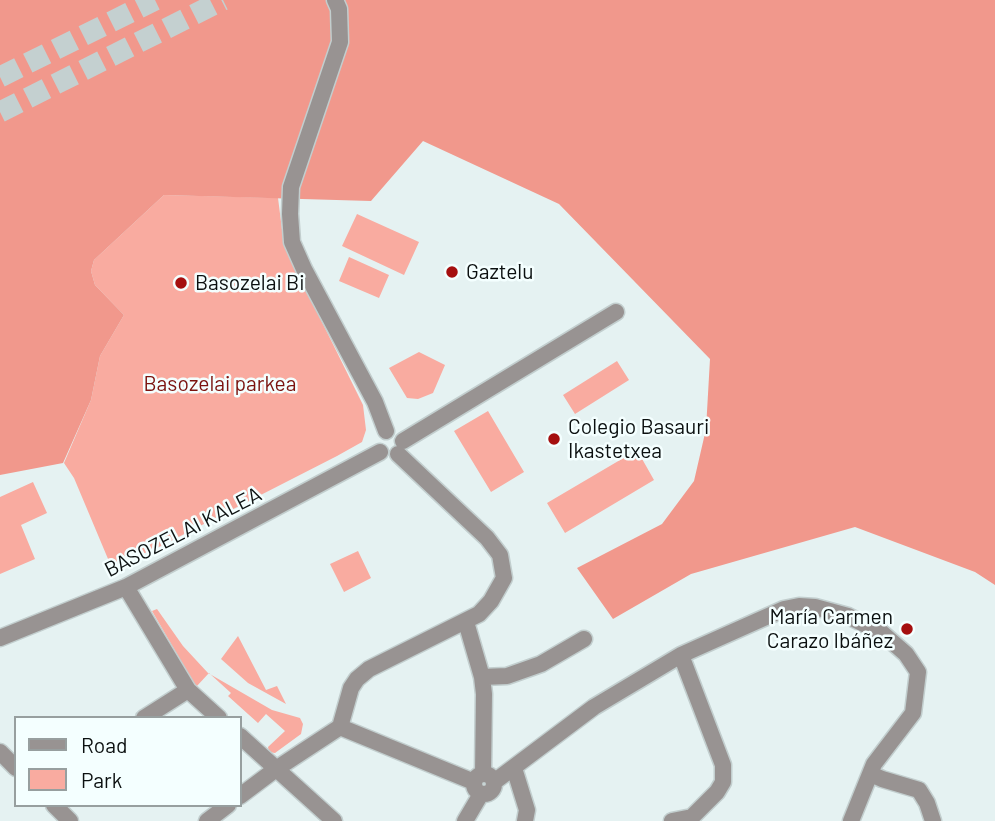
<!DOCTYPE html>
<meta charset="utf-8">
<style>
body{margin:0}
#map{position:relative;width:995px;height:821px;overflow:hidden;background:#e5f2f2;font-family:Barlow,sans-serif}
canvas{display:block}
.legend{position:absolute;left:14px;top:716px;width:228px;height:91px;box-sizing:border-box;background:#f4ffff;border:2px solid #979f9f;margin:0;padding:9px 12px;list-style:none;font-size:21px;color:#0b1010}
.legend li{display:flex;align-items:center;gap:14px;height:35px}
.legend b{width:35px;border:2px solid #979f9f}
</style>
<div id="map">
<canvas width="995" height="821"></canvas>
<ul class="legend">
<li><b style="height:9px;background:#989392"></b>Road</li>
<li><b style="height:19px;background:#f9aba0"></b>Park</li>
</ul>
</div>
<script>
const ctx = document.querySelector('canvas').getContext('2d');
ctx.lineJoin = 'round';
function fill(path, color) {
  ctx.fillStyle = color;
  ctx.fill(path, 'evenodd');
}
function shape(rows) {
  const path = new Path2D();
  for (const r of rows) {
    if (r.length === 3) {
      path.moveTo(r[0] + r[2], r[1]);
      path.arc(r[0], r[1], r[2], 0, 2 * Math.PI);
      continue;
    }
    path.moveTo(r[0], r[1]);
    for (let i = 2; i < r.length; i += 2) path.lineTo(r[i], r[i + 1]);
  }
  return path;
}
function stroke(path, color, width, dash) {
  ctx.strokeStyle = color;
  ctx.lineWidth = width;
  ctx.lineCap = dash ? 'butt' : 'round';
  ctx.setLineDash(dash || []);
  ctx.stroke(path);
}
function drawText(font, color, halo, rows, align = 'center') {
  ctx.font = font + ' Barlow,sans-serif';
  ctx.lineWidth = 5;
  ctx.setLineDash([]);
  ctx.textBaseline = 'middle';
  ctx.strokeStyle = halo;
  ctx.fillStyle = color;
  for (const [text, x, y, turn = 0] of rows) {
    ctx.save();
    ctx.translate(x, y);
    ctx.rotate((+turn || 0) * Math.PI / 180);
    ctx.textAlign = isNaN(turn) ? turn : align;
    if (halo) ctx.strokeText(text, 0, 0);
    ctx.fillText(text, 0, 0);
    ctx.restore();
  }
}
fill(shape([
 [164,195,278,198,284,245,363,405,366,430,362,442,337,456,155,549,111,566,74,478,64,463,91,400,100,356,124,315,95,285,91,271,94,260],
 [357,214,419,242,404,275,342,246],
 [349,257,389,275,379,298,339,281],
 [419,352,445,365,433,393,418,399,407,398,389,368],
 [617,361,629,380,575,414,563,395],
 [488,411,524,472,491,492,454,431],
 [637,450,654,480,565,533,547,503],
 [33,482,47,513,21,525,35,559,0,574,0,497],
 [358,551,371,578,344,592,330,564],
 [157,609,183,646,208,673,272,710,300,718,303,724,301,734,275,753,269,752,268,747,285,731,266,714,258,723,228,696,231,693,209,673,196,687,152,611],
 [238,636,266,690,277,686,286,704,248,683,221,659]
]), '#f9aba0');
fill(shape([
 [0,0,995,0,995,585,975,572,855,527,691,574,613,619,577,568,662,524,694,481,706,429,710,359,559,204,423,141,371,201,164,195,94,260,91,271,95,285,124,315,100,356,91,400,63,463,0,475]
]), '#f1988c');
stroke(shape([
 [0,77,155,0],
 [0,112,223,0]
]), '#c4d0d0', 21, [21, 10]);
const minor = shape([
 [335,0,339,9,340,42,291,187,290,214,292,242,304,269,375,402,386,431],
 [403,441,616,312],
 [126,587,188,690,219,718],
 [466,622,482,677,484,694,483,774],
 [0,638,126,587,380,452],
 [482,677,507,676,541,664,584,639],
 [144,718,188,690],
 [340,727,351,688,357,679,369,669,479,614,491,601,504,578,500,555,487,538,398,454],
 [340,727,474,782],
 [240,736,334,821],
 [0,752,16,768],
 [514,768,527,810,525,821],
 [484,784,10],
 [871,774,882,779,919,790,927,803,933,821],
 [494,782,594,707,681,655,784,609,799,606,815,607,848,616,882,633,906,654,918,672,913,713,874,764,851,821],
 [240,796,276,769,340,727],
 [54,805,70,821],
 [207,821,228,805],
 [465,821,481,794],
 [672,821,692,817,717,792,723,782,723,765,681,655]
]);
stroke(minor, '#c2cece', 19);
stroke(minor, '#989392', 16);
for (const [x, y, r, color] of [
 [452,272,7,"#a50f0f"],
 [181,283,7,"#a50f0f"],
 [554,439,7,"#a50f0f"],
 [907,629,7,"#a50f0f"]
]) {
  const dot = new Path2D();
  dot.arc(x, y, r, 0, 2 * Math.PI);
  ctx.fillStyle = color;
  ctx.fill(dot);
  stroke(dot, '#f4ffff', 2.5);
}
drawText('21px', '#0b1010', '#f4ffff', [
 ["Gaztelu",466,272],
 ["Basozelai Bi",195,283],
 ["Colegio Basauri",568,427],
 ["Ikastetxea",568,451],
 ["María Carmen",893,617,"right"],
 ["Carazo Ibáñez",893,641,"right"]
], 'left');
drawText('21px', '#7b130f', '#f4ffff', [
 ["Basozelai parkea",220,384]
]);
drawText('21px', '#0b1010', '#f4ffff', [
 ["BASOZELAI KALEA",183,532,-27]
]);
</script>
